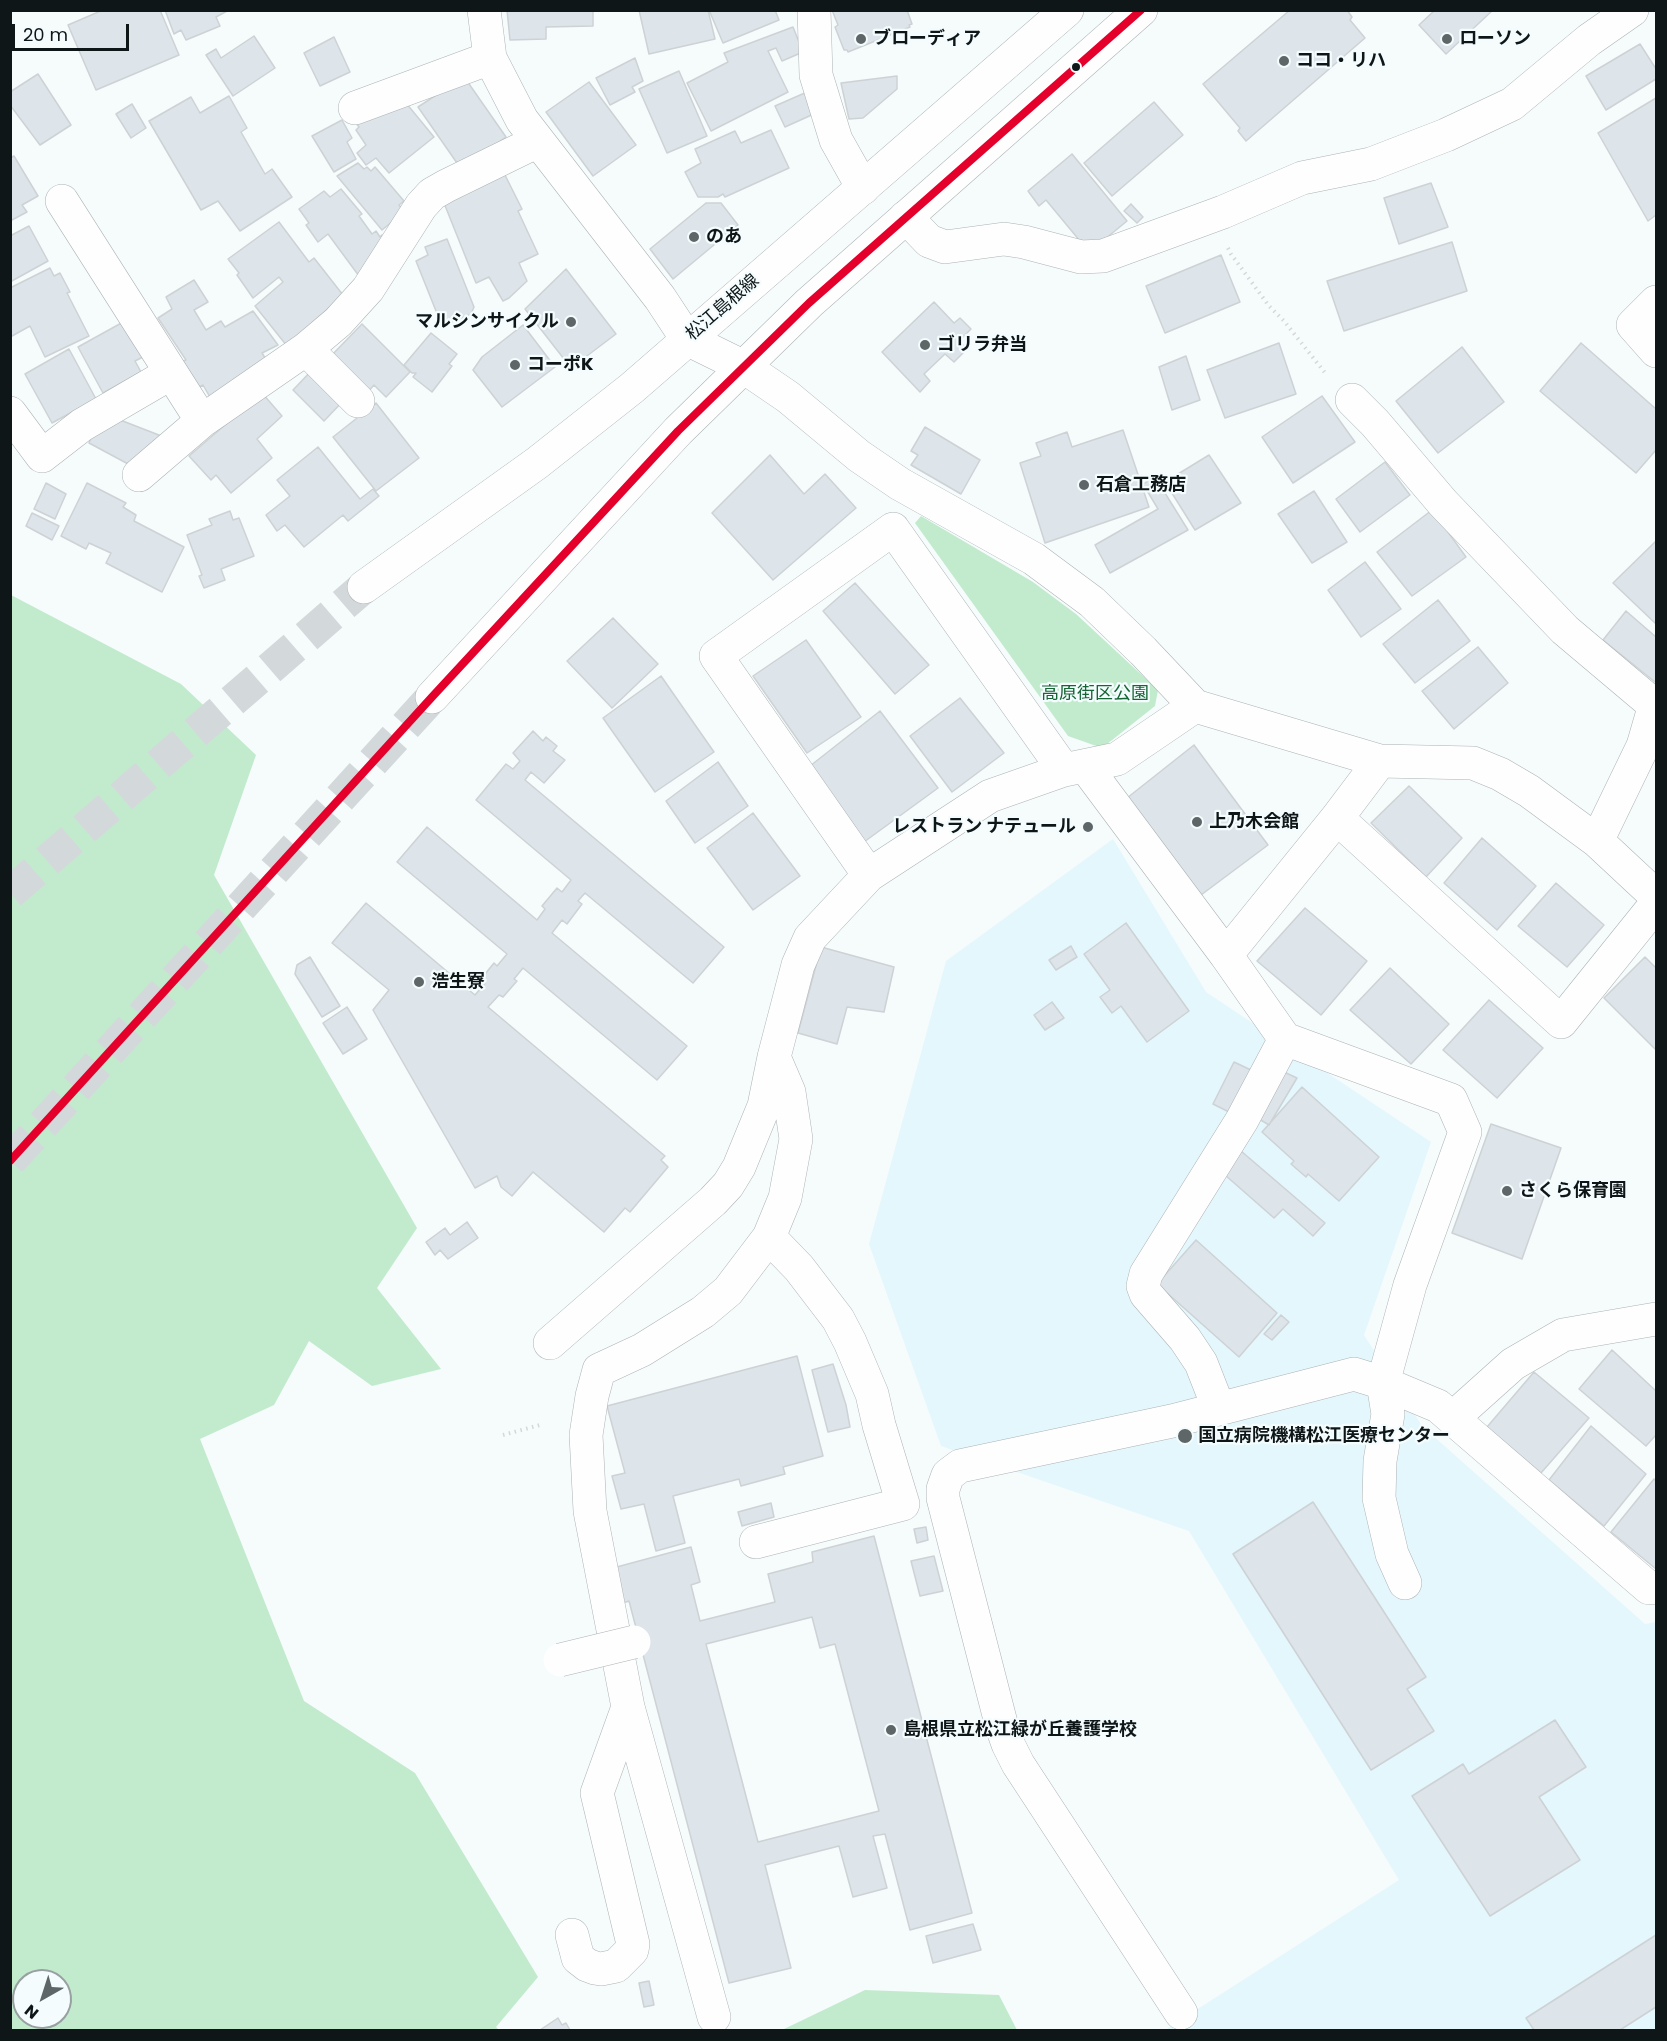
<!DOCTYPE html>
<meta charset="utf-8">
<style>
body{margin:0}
#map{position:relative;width:1667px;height:2041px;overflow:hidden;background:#f6fbfc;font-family:Poppins,sans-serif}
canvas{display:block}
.frame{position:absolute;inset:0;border:12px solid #0e1618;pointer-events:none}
.north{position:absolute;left:12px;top:1969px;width:60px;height:60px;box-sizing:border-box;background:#f4fcfe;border:2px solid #98a0a2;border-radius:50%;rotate:219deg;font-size:16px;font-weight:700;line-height:24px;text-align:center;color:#0e1618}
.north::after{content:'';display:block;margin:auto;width:21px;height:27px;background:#5f6668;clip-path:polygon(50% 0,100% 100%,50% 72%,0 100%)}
.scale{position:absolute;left:12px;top:24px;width:117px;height:27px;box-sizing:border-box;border:3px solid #0e1618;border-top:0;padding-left:8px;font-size:18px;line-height:21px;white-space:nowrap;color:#0e1618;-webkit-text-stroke:4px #f4fcfe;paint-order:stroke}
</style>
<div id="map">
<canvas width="1667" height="2041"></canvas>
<div class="frame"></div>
<div class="north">N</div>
<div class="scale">20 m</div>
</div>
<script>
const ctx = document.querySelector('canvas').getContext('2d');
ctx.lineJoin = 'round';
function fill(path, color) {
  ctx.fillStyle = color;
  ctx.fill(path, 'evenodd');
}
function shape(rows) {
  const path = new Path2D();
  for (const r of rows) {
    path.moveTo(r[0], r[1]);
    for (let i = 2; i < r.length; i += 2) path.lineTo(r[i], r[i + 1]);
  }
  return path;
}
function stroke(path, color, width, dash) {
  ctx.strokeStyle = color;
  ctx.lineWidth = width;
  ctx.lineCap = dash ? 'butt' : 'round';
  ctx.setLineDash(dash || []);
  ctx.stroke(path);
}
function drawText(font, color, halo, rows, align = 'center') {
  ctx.font = font + ' Poppins,"Noto Sans JP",sans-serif';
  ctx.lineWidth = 4.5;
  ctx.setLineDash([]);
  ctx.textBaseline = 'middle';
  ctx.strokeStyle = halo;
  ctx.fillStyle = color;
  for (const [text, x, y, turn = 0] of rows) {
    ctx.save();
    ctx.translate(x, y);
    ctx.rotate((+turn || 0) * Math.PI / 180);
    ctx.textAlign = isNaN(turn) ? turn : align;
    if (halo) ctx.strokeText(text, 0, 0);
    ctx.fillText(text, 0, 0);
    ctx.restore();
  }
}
fill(shape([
 [1113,839,1206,992,1431,1142,1364,1335,1422,1426,1645,1624,1656,1622,1656,2030,1165,2030,1399,1880,1189,1531,941,1446,869,1244,946,961]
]), '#e4f7fd');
fill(shape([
 [921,516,1033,582,1076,614,1158,690,1155,706,1102,748,1068,736,915,523],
 [11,595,181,684,256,755,214,875,417,1228,377,1288,441,1369,372,1386,309,1341,274,1405,200,1439,304,1701,415,1773,538,1977,496,2027,499,2030,11,2030],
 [24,1981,60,1981,60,2017,24,2017],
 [865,1990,999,1995,1017,2030,782,2030]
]), '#c2ebce');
const building = shape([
 [103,10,160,10,179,55,96,90,68,25,103,10],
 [165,10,229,10,216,17,220,26,186,40,181,30,174,34,165,10],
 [507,10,593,10,593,26,546,27,546,39,510,40,507,10],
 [639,10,708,10,715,39,649,54,639,10],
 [709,10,775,10,779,20,723,43,709,10],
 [832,10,907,10,912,24,909,25,910,27,848,52,847,50,844,50,835,27,838,25,832,10],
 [1290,10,1347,10,1352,17,1350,20,1365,38,1246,141,1238,131,1240,128,1203,84,1290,10],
 [1435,10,1493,10,1446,54,1419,25,1435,10],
 [793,27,803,52,782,61,776,48,768,51,788,92,711,131,687,83,728,62,724,53,793,27],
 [254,36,275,68,233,96,206,55,216,49,221,58,254,36],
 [334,37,350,72,320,86,304,53,334,37],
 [1640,44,1656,69,1656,79,1606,110,1586,76,1640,44],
 [635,58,643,81,632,87,635,92,610,105,596,78,635,58],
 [679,71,707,136,667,153,639,89,679,71],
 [38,74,71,125,40,145,10,105,10,92,38,74],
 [897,76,897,89,863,118,849,119,841,83,897,76],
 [467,81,506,137,496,144,457,163,418,107,447,88,467,81],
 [589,82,636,145,593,176,546,112,589,82],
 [807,92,816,113,785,127,775,106,807,92],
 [229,96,247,128,241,132,265,174,272,169,292,197,240,231,218,201,201,210,149,121,191,97,200,113,229,96],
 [1656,98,1656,215,1648,221,1598,133,1656,98],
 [1154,102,1183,135,1112,196,1084,163,1154,102],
 [406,103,434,137,389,173,376,158,366,165,357,153,366,145,356,130,359,127,355,122,406,103],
 [132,104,146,128,131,138,116,114,132,104],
 [342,120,352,138,347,142,356,159,334,172,312,136,342,120],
 [771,130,789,168,725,197,723,194,718,197,698,197,685,172,701,163,695,149,735,131,741,143,771,130],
 [1072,154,1127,221,1099,244,1080,241,1046,200,1039,206,1028,191,1072,154],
 [14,156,38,196,22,205,27,212,10,221,10,158,14,156],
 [358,163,364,169,367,167,371,171,375,167,404,201,399,205,404,212,382,230,337,176,358,163],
 [504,173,522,209,518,211,538,254,519,263,527,281,509,298,503,301,489,277,476,283,444,203,504,173],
 [1431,183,1448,227,1399,244,1384,198,1431,183],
 [341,189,362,214,359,216,372,234,376,231,380,237,382,235,385,239,359,276,328,234,318,242,306,225,309,223,299,209,324,191,330,197,341,189],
 [706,203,721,203,738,225,673,279,650,249,706,203],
 [1131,204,1143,217,1137,223,1124,211,1131,204],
 [279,222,309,262,314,258,343,295,287,346,255,306,283,282,279,277,253,298,237,275,239,273,228,259,279,222],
 [29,226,48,261,10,282,10,236,29,226],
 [447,239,474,307,471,314,442,326,416,261,428,255,425,247,447,239],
 [1452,242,1467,291,1344,331,1327,281,1452,242],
 [1221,255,1240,302,1165,333,1146,286,1221,255],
 [50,268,54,276,60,273,70,292,67,293,89,336,45,357,30,326,12,336,10,334,10,288,50,268],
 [566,269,616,334,571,368,525,309,566,269],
 [194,280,208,302,194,310,206,330,221,321,225,327,253,311,278,345,262,353,267,361,211,399,203,385,197,388,180,362,186,360,158,318,172,309,166,297,194,280],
 [934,302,954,323,960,318,971,329,959,341,967,349,954,362,945,354,924,374,930,381,920,392,882,352,934,302],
 [125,321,143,357,135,361,141,372,103,393,78,347,125,321],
 [362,324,410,372,386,397,374,385,366,394,329,358,362,324],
 [523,325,555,367,502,407,473,370,482,357,523,325],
 [431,333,457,354,449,364,452,366,432,392,413,377,416,373,412,373,404,365,431,333],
 [1279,343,1296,394,1225,418,1207,370,1279,343],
 [1581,343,1656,409,1656,450,1636,473,1540,391,1581,343],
 [1462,347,1504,402,1438,453,1396,401,1462,347],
 [69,349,96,399,52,423,25,374,69,349],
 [1186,356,1200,400,1172,410,1159,367,1186,356],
 [315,367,346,398,324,421,293,390,315,367],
 [262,393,282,416,257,439,272,458,231,493,216,475,211,480,189,456,262,393],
 [1322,396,1355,442,1293,483,1262,437,1322,396],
 [376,403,419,458,376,491,333,437,376,403],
 [115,418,164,437,130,465,89,443,94,431,115,418],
 [925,427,980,460,961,494,911,465,918,455,911,451,925,427],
 [1123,430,1149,507,1045,543,1020,463,1041,456,1036,443,1067,432,1072,447,1123,430],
 [318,447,360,499,373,489,379,496,348,521,343,515,304,547,285,525,277,531,266,515,290,496,277,480,318,447],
 [770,455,804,494,825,474,856,508,773,580,712,513,770,455],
 [1209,455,1241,503,1195,530,1165,482,1209,455],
 [1385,462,1410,495,1360,532,1336,499,1385,462],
 [1155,477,1188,530,1110,573,1095,545,1158,509,1143,484,1155,477],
 [46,483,66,494,55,519,34,509,46,483],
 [87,483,126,503,123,507,136,515,134,521,184,547,162,592,106,563,111,553,89,543,86,549,61,536,87,483],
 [1314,491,1347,542,1312,563,1278,514,1314,491],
 [1432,510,1466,557,1412,596,1377,552,1432,510],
 [230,511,233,520,239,518,254,556,221,569,225,580,204,588,199,576,202,575,187,535,212,525,209,519,230,511],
 [32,513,59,526,52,540,26,526,32,513],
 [1656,541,1656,624,1613,583,1656,541],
 [1365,562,1401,609,1361,637,1328,590,1365,562],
 [855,583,929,665,895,694,823,611,855,583],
 [1438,600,1470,641,1415,683,1383,644,1438,600],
 [1626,611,1656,637,1656,680,1655,682,1603,640,1626,611],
 [613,618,658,664,612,708,567,661,613,618],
 [806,640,861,717,807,753,753,676,806,640],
 [1478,647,1508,683,1454,729,1422,691,1478,647],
 [661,676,714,752,655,792,603,718,661,676],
 [960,698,1004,753,952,792,910,736,960,698],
 [880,711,938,788,864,842,810,766,880,711],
 [533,731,543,741,546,737,557,746,553,751,565,760,544,783,531,772,525,780,724,947,693,983,585,893,578,901,582,904,567,924,562,920,552,933,687,1046,657,1080,523,968,514,979,517,981,503,997,499,995,488,1007,665,1156,661,1160,668,1167,630,1212,625,1208,604,1232,533,1172,512,1196,501,1187,497,1176,475,1188,373,1010,389,990,332,943,366,903,475,995,485,983,481,979,494,963,497,966,507,954,397,862,427,827,537,920,545,909,542,906,557,888,562,892,571,880,476,800,506,764,513,769,520,761,513,753,533,731],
 [1194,745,1268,845,1201,895,1127,798,1194,745],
 [718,762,748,806,695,843,666,801,718,762],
 [1409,786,1462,838,1426,877,1371,823,1409,786],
 [753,813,800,876,753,910,707,848,753,813],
 [1482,838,1536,886,1497,930,1444,883,1482,838],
 [1556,883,1604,925,1567,967,1518,926,1556,883],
 [1305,908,1367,961,1321,1015,1257,961,1305,908],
 [1126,923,1189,1011,1147,1042,1121,1006,1112,1013,1100,997,1110,990,1084,954,1126,923],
 [1071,946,1077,957,1056,970,1049,960,1071,946],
 [821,947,894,967,884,1012,847,1007,837,1044,798,1033,821,947],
 [310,957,340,1006,322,1017,295,974,297,965,310,957],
 [1645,957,1656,968,1656,1050,1604,998,1645,957],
 [1390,968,1449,1024,1411,1064,1350,1010,1390,968],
 [1489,1000,1543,1048,1497,1098,1443,1050,1489,1000],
 [1052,1002,1064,1018,1045,1030,1034,1015,1052,1002],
 [347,1007,367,1039,343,1054,323,1023,347,1007],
 [1234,1062,1251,1070,1229,1112,1213,1104,1234,1062],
 [1284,1072,1297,1078,1269,1125,1259,1119,1284,1072],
 [1302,1087,1379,1157,1339,1201,1308,1174,1306,1177,1291,1164,1294,1161,1262,1132,1302,1087],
 [1491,1124,1561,1148,1522,1259,1452,1233,1491,1124],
 [1241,1151,1325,1223,1313,1236,1283,1209,1274,1218,1225,1175,1241,1151],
 [467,1222,478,1238,448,1259,440,1250,435,1255,426,1242,445,1228,450,1235,467,1222],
 [1196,1240,1277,1313,1239,1357,1157,1284,1196,1240],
 [1281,1315,1289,1322,1272,1340,1264,1334,1281,1315],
 [1612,1350,1656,1391,1656,1435,1646,1446,1579,1389,1612,1350],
 [797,1356,823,1456,783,1467,785,1474,741,1486,739,1479,673,1496,685,1543,656,1551,644,1504,621,1509,612,1476,625,1473,607,1406,797,1356],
 [833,1364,846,1405,850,1427,828,1432,812,1370,833,1364],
 [1534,1372,1589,1418,1541,1473,1487,1427,1534,1372],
 [1591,1426,1646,1474,1604,1526,1549,1480,1591,1426],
 [1654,1479,1656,1481,1656,1569,1611,1532,1654,1479],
 [1313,1502,1426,1677,1407,1689,1434,1731,1371,1770,1233,1554,1313,1502],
 [771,1503,774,1517,742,1526,738,1512,771,1503],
 [926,1527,928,1540,917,1543,914,1529,926,1527],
 [874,1536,972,1913,910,1930,885,1834,873,1836,887,1888,853,1897,839,1846,765,1865,791,1968,729,1983,629,1601,623,1603,613,1568,691,1547,700,1582,691,1585,700,1621,775,1602,768,1574,813,1562,812,1552,874,1536],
 [812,1617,820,1648,835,1644,879,1811,758,1842,706,1644,812,1617],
 [934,1556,943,1591,920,1596,911,1561,934,1556],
 [1555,1720,1586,1767,1539,1797,1580,1860,1490,1916,1412,1796,1463,1764,1469,1774,1555,1720],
 [973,1924,981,1950,933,1963,926,1936,973,1924],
 [1656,1935,1656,2007,1620,2030,1534,2030,1526,2018,1656,1935],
 [649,1981,654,2005,644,2007,639,1983,649,1981],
 [558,2018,562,2025,566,2023,570,2030,540,2030,558,2018]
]);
fill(building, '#dde4ea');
stroke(building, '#cdd2d5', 1.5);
stroke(shape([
 [10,893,364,587],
 [10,1161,432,697]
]), '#d3d9da', 33, [33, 16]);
const minor = shape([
 [484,10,490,58,522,120,660,298,687,339,744,367,788,397,859,456,900,484,1034,559,1092,602,1143,651,1195,706,1380,761,1473,763,1500,774,1529,791,1597,841,1656,896],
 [814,10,816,75,836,140,863,188],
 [355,108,490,58],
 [62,201,202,421,306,349,338,322,368,289,421,206,432,194,446,186,538,141],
 [906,217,929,241,945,247,1004,239,1024,242,1081,257,1103,256,1223,212,1302,178,1371,164,1446,135,1512,104,1589,40,1632,10],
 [1656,302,1633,325,1656,351],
 [306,349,358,401],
 [1352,400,1375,423,1443,503,1565,630,1654,705],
 [10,413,42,456,82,425,171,373],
 [139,475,202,421],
 [1380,761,1337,818,1561,1022,1656,904],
 [1085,766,1226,955],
 [1337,818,1226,955,1285,1039,1451,1100,1465,1132,1410,1285,1383,1383,1438,1406,1649,1588,1656,1588],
 [1597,841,1643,746,1656,701],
 [869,875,716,656,893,529,1064,770],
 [550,1343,713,1201,728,1185,739,1167,764,1106,774,1057,798,965,810,938,869,875,990,796,1064,770,1117,759,1195,706],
 [1219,1409,1201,1363,1185,1339,1146,1294,1143,1286,1146,1274,1242,1120,1285,1039],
 [1454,1417,1513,1364,1563,1335,1656,1319],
 [756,1542,903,1504,879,1425,872,1394,850,1342,838,1319,799,1268,769,1237],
 [572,1935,578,1958,587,1965,595,1968,601,1969,616,1966,632,1950,633,1944,597,1793,628,1707],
 [1181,2013,1018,1764,1008,1744,1002,1727,943,1498,943,1489,948,1475,960,1466,1172,1421,1354,1374,1383,1383,1388,1414,1380,1461,1379,1498,1392,1554,1405,1583],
 [714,2017,628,1707,590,1511,586,1435,592,1396,599,1370,642,1350,703,1312,728,1291,769,1237,785,1198,796,1139,789,1092,774,1057]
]);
const major = shape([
 [364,587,537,463,632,388,1067,10],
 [432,697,678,431,809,303,1141,10]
]);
stroke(minor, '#adb3b4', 34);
stroke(major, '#adb3b4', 34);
stroke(shape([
 [1228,248,1231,254,1269,306,1284,321,1326,374],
 [503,1435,540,1425]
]), '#d6d8d8', 4, [1.5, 4.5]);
stroke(minor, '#fefeff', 33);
stroke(major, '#fefeff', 33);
const minorBridge = shape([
 [560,1660,634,1642]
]);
stroke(minorBridge, '#adb3b4', 34, []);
stroke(minorBridge, '#fefeff', 33);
stroke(shape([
 [10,1161,432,697,678,431,809,303,1141,10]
]), '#e4002b', 8);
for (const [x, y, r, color] of [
 [861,39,6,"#5f6668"],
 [1447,39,6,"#5f6668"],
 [1284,61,6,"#5f6668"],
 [1076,67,5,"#0e1618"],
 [694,237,6,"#5f6668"],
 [571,322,6,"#5f6668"],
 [925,345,6,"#5f6668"],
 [515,365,6,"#5f6668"],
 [1084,485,6,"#5f6668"],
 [1197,822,6,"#5f6668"],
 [1088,827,6,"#5f6668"],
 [419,982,6,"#5f6668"],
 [1507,1191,6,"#5f6668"],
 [1185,1436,8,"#5f6668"],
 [891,1730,6,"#5f6668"]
]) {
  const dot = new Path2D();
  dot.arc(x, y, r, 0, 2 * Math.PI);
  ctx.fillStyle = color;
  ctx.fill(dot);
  stroke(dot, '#f4fcfe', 2);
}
drawText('bold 18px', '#0e1618', '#f4fcfe', [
 ["ブローディア",873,39],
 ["ローソン",1459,39],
 ["ココ・リハ",1296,61],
 ["のあ",706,237],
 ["マルシンサイクル",559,322,"right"],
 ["ゴリラ弁当",937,345],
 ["コーポK",527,365],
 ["石倉工務店",1096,485],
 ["上乃木会館",1209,822],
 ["レストラン ナテュール",1076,827,"right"],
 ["浩生寮",431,982],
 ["さくら保育園",1519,1191],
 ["国立病院機構松江医療センター",1198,1436],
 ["島根県立松江緑が丘養護学校",903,1730]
], 'left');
drawText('18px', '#0e1618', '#f4fcfe', [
 ["松江島根線",723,308,-41]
]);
drawText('18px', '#146633', '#f4fcfe', [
 ["高原街区公園",1095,694]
]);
</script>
